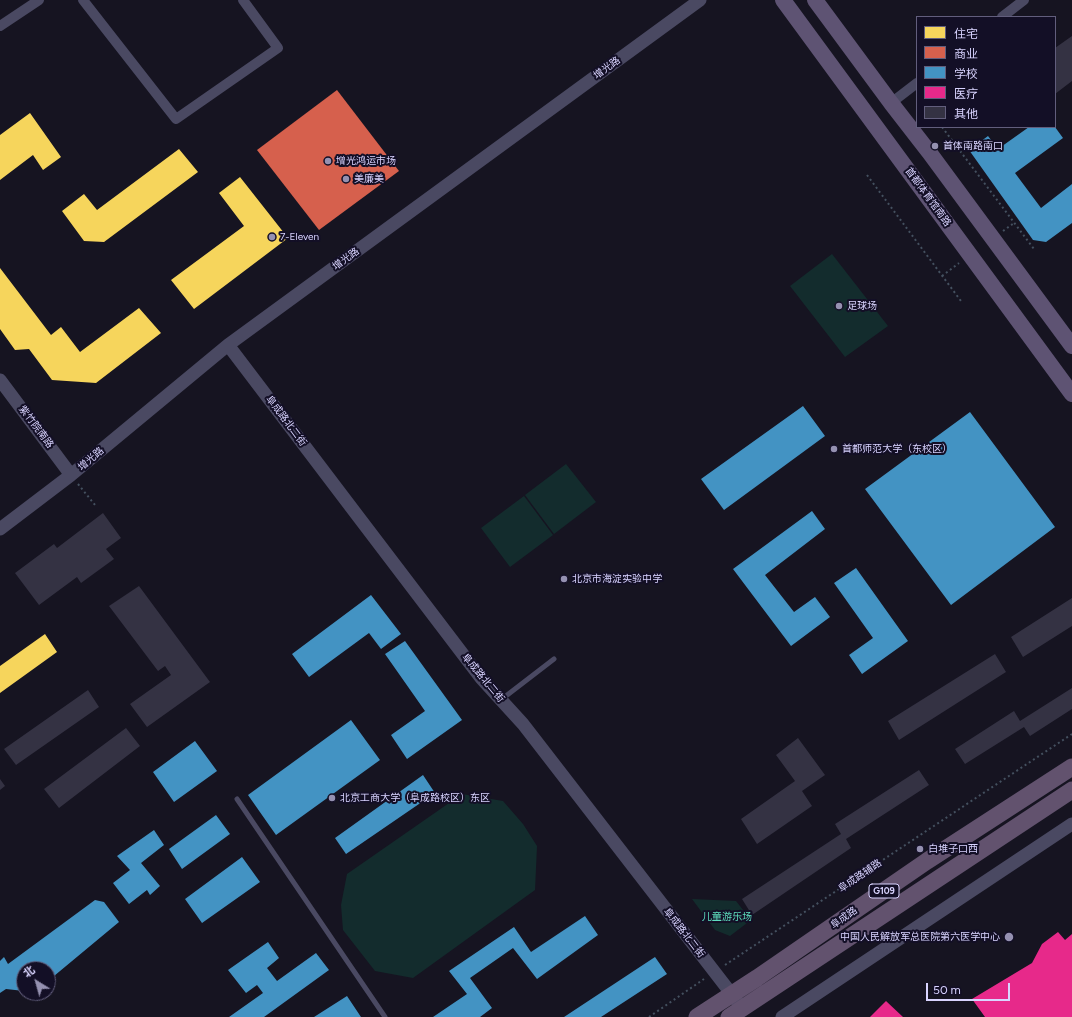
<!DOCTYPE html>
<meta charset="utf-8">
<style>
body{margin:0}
#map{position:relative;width:1072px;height:1017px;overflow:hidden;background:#161421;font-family:Figtree,"Noto Sans SC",sans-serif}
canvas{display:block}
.legend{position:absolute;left:916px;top:16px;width:140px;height:112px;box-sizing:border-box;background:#130f26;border:1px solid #625e7d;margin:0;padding:5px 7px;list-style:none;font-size:12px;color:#d9d4ff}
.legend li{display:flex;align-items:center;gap:8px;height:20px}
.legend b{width:20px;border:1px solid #625e7d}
.north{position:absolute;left:16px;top:961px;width:40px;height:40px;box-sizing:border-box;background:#130f26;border:1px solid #625e7d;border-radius:50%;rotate:323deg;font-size:11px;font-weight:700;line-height:16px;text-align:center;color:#d9d4ff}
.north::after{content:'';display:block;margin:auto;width:14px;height:18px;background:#9591b1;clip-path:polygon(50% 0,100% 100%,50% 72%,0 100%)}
.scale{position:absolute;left:926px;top:983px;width:84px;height:18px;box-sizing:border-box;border:2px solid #d9d4ff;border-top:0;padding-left:5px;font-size:12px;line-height:14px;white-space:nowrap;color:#d9d4ff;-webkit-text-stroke:3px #130f26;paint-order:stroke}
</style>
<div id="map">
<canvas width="1072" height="1017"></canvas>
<ul class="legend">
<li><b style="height:11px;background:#f6d55c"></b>住宅</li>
<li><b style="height:11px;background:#d6604d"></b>商业</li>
<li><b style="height:11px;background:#4393c3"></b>学校</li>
<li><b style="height:11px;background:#e7298a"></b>医疗</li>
<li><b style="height:11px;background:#343243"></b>其他</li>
</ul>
<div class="north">北</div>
<div class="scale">50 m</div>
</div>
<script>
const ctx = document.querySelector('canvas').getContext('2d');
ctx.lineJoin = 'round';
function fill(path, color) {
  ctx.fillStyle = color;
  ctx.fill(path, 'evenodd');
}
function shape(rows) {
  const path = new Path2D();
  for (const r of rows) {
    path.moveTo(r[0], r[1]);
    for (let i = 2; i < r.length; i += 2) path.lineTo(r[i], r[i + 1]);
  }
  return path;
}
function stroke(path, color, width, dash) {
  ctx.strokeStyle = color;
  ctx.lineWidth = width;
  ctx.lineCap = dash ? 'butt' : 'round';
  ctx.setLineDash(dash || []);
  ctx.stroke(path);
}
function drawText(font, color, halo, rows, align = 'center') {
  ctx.font = font + ' Figtree,"Noto Sans SC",sans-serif';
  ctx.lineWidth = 4;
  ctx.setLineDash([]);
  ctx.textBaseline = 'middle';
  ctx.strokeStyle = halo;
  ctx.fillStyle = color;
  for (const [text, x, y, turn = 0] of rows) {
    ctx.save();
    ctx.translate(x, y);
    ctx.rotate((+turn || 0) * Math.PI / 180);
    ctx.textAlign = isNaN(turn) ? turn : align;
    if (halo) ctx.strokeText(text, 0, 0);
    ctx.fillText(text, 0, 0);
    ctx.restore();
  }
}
fill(shape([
 [832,254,888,326,845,357,790,286],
 [566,464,596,502,554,534,525,495],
 [524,496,553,535,510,567,481,528],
 [462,794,503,801,523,824,537,846,535,890,413,978,375,971,343,930,341,905,347,874],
 [692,899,736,901,751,920,730,936,715,930]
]), '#132c2d');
fill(shape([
 [30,113,61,157,43,170,33,155,0,180,0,135],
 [179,149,198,172,104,242,84,241,62,211,84,194,97,210],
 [240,177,288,238,194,309,171,280,244,226,219,193],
 [0,268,51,335,61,327,80,352,139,308,161,333,96,383,52,380,29,349,15,350,0,329],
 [45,634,57,652,0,693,0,666]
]), '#f6d55c');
fill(shape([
 [337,90,399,171,319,230,257,150]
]), '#d6604d');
fill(shape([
 [1029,127,1055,127,1063,138,1015,173,1041,208,1072,184,1072,223,1046,242,1033,240,969,150,988,136,998,149],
 [803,406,825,436,724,510,701,479],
 [970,412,1055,527,951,605,865,489],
 [812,511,825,529,765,575,794,612,815,597,830,617,791,646,733,569],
 [856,568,908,641,862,674,849,655,873,638,834,583],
 [371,595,401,634,381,649,369,633,309,677,292,654],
 [405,641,462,720,407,759,391,735,425,711,385,654],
 [351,720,380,760,276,835,248,795],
 [195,741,217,771,174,802,153,772],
 [423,775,435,793,346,854,335,838],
 [216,815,230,834,182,869,169,849],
 [154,830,164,845,141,863,160,886,150,895,147,890,129,904,113,883,130,870,117,856],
 [242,857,260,882,202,923,185,899],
 [95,900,104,902,119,922,48,981,48,969,24,969,24,991,6,989,0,993,0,961,4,957,8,964],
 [585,916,598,935,537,979,513,948,470,978,492,1008,480,1017,433,1017,467,994,449,971,514,927,531,952],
 [268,942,279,958,267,968,277,981,316,953,329,970,264,1017,229,1017,263,993,257,985,246,993,228,970],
 [655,957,667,974,601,1017,564,1017],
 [347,996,361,1017,314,1017]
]), '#4393c3');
fill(shape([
 [1058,932,1065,940,1072,934,1072,1017,985,1017,972,999,1032,963,1042,944],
 [886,1001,903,1017,870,1017]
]), '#e7298a');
fill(shape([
 [1072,36,1072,81,1055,94,1055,48],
 [103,513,121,538,106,549,114,559,81,583,77,577,39,605,15,573,54,544,57,548],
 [139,586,210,682,147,727,130,704,171,675,165,666,158,671,109,606],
 [1072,598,1072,626,1023,657,1011,637],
 [995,654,1006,672,899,740,888,721],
 [1072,688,1072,709,1030,736,1024,727,965,764,955,749,1014,711,1020,721],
 [88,690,99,707,16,765,4,749],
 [126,728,140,746,59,808,44,789],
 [798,738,825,775,802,791,812,806,757,844,741,819,795,781,776,755],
 [919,770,929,785,846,839,851,848,752,915,742,899,841,834,835,824],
 [0,779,5,786,0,790]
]), '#343243');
stroke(shape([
 [942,127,1034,249],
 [867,175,961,301],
 [1003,231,1014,223],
 [942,276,959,263],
 [78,484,95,505],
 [725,965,1072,734],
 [649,1017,704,979]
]), '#44505f', 2, [2, 3]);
stroke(shape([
 [502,699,554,659],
 [237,799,385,1017]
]), '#4a4962', 5);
stroke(shape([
 [83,0,176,119,278,48,243,0],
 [1002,17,1024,0],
 [0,26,39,0],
 [891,103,917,83]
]), '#4a4962', 10);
stroke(shape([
 [228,345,357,515,481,678,523,724,737,1001],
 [0,380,71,475],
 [0,529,71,475,228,345,700,0],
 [782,1017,1072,824]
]), '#4a4962', 13);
stroke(shape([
 [783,0,1072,394],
 [815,0,891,103,929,152,1072,346]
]), '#5e5373', 16);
stroke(shape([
 [697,1017,757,978,927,861,1072,767],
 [729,1017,1072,790]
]), '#62526e', 17);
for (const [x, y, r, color] of [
 [935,146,4,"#9591b1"],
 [328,161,4,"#9591b1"],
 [346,179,4,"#9591b1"],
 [272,237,4,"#9591b1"],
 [839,306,4,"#9591b1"],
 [834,449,4,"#9591b1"],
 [564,579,4,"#9591b1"],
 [332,798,4,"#9591b1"],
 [920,849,4,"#9591b1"],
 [1009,937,5,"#9591b1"]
]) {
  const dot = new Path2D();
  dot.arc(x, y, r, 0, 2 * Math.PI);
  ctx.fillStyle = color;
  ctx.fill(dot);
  stroke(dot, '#130f26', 1.5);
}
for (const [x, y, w] of [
 [884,891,30]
]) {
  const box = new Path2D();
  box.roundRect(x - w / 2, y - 7, w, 14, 3);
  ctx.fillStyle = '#130f26';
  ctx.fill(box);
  stroke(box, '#d9d4ff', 1);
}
drawText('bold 9px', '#d9d4ff', null, [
 ["G109",884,891]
]);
drawText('10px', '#d9d4ff', '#130f26', [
 ["增光路",607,68,-36],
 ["首都体育馆南路",928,197,54],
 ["增光路",346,259,-36],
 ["阜成路北二街",286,421,53],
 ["紫竹院南路",36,427,53],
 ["增光路",91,459,-40],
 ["阜成路北二街",483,678,50],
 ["阜成路辅路",860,876,-34],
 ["阜成路",844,918,-35],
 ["阜成路北二街",684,933,52]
]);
drawText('10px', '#d9d4ff', '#130f26', [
 ["首体南路南口",943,146],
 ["增光鸿运市场",336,161],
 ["美廉美",354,179],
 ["7-Eleven",280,237],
 ["足球场",847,306],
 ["首都师范大学（东校区）",842,449],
 ["北京市海淀实验中学",572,579],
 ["北京工商大学（阜成路校区）东区",340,798],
 ["白堆子口西",928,849],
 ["中国人民解放军总医院第六医学中心",1000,937,"right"]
], 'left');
drawText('10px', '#5fe0c0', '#130f26', [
 ["儿童游乐场",727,917]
]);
</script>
